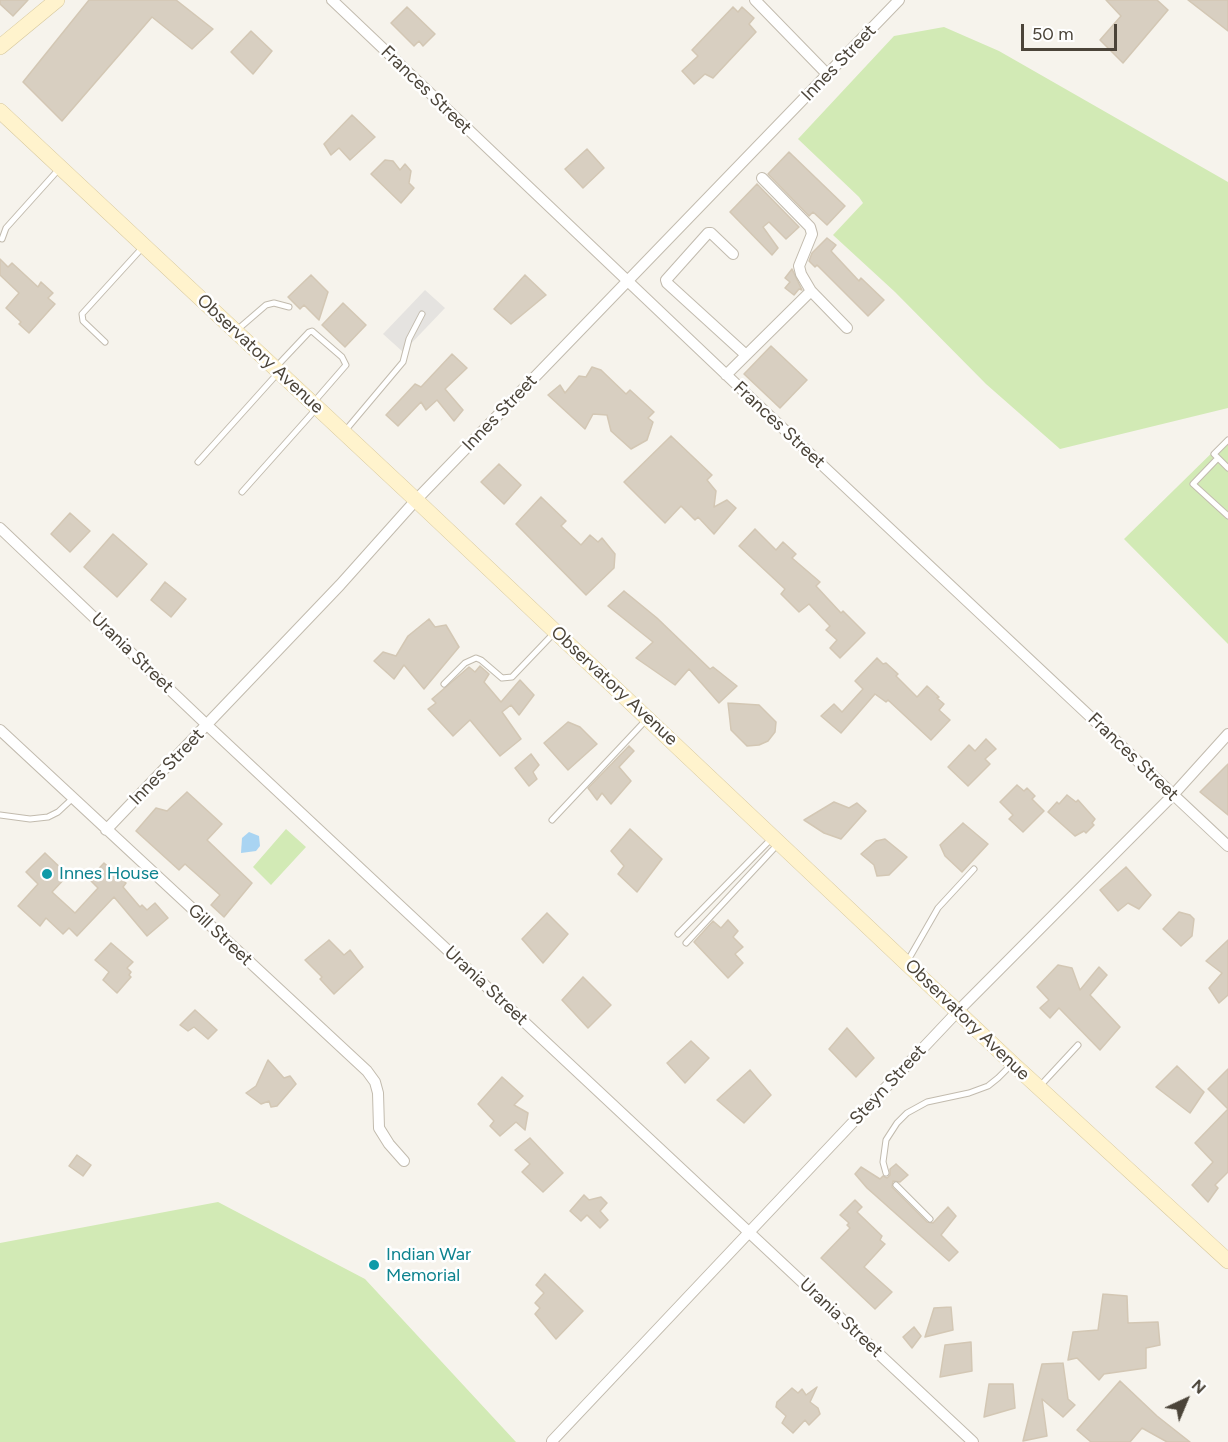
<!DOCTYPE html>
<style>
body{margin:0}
#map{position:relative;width:1228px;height:1442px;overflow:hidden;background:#f6f3ec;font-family:Figtree,sans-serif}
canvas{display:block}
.north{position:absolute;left:1156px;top:1370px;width:60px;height:60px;-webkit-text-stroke:4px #fff;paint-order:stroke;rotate:44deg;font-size:16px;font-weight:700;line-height:24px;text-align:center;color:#4b4439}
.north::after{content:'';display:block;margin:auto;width:21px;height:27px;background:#4b4439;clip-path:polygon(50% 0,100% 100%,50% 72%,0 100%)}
.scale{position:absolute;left:1021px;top:24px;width:96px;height:27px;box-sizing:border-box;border:3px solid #4b4439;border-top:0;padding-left:8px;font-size:18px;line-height:21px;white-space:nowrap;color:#4b4439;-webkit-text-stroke:4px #fff;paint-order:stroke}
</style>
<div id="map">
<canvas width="1228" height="1442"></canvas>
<div class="north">N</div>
<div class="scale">50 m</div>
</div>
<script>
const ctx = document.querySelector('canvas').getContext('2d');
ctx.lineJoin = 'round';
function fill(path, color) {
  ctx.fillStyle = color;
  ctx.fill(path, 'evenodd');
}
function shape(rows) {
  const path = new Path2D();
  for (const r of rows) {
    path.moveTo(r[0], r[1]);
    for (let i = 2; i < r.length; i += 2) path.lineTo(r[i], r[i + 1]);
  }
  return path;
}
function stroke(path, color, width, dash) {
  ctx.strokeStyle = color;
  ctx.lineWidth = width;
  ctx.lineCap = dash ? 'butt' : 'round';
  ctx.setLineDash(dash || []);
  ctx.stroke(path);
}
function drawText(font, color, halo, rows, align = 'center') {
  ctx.font = font + ' Figtree,sans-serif';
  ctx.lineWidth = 5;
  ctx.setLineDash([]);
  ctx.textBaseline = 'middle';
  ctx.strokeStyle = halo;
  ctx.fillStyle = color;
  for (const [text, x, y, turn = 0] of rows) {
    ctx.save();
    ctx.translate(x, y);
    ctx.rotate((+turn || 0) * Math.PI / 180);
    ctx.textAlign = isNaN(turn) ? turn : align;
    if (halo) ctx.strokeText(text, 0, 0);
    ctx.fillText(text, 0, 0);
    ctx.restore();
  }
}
fill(shape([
 [944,27,999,51,1228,182,1228,408,1060,449,986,384,895,292,833,235,863,203,859,197,798,139,894,36],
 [1228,437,1228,644,1124,539],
 [286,829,306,847,271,885,253,867],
 [218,1202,365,1279,516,1442,0,1442,0,1243]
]), '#d2eab5');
fill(shape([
 [425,290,445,308,403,352,383,334]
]), '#e5e3e0');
fill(shape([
 [249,832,259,836,260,846,256,851,241,853,242,838]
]), '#a9d4f2');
const building = shape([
 [0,0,28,0,13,16,0,4,0,0],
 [89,0,176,0,213,29,192,49,152,17,62,121,23,82,89,0],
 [1106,0,1157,0,1168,10,1123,63,1100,40,1121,16,1106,0],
 [1188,0,1228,0,1228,31,1188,0],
 [407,7,435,34,423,46,419,41,414,46,391,23,407,7],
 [733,7,738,12,742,7,754,18,749,24,756,32,713,78,705,74,694,84,682,71,698,56,692,50,733,7],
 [251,31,272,51,253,74,231,52,251,31],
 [352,115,375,137,350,160,339,148,331,155,324,144,352,115],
 [587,149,604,168,583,188,565,169,587,149],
 [789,152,845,206,827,225,813,212,809,216,768,174,789,152],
 [385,160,393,161,400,170,405,164,411,171,409,183,414,188,401,203,371,174,385,160],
 [757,184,799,227,786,239,769,222,763,227,778,248,772,255,730,212,757,184],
 [827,238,836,245,831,251,859,281,861,278,884,300,868,316,817,265,815,267,809,261,812,253,827,238],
 [0,259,8,267,12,263,38,287,41,282,53,293,48,298,55,304,29,333,19,324,21,322,6,308,19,293,0,275,0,259],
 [792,269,802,290,799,289,794,295,785,288,790,282,785,278,792,269],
 [311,275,328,292,319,320,304,305,300,309,288,297,311,275],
 [525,275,546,295,511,324,494,309,525,275],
 [343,303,366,325,345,347,322,325,343,303],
 [771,346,807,380,780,408,744,374,771,346],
 [452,354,467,368,445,389,463,410,454,421,437,400,426,410,421,402,398,426,386,415,415,384,421,387,452,354],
 [592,367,601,370,626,394,630,390,654,412,648,418,653,422,647,440,631,449,611,431,607,415,593,414,585,429,548,395,560,385,565,393,579,376,586,377,592,367],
 [671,436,712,475,707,480,716,491,714,507,727,500,736,508,714,534,698,517,695,520,681,506,665,523,624,482,671,436],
 [499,464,521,485,504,504,481,482,499,464],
 [541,497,566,521,561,526,581,545,590,535,598,542,602,538,615,554,614,568,586,595,516,524,541,497],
 [70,513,90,531,70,552,51,534,70,513],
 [755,529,776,550,783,542,796,554,792,558,820,582,816,586,841,613,843,611,865,633,840,658,830,648,837,640,826,630,830,626,809,604,799,612,781,594,785,589,739,546,755,529],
 [113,534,147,564,117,597,84,567,113,534],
 [165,582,186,599,171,617,151,600,165,582],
 [624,591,657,618,710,669,713,667,737,686,719,703,689,669,675,685,636,658,653,642,608,606,624,591],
 [429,619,435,627,446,625,459,647,424,689,404,665,394,679,374,661,383,652,396,656,408,636,429,619],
 [877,658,883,664,886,663,898,674,896,676,917,697,927,686,939,697,937,698,944,704,939,710,950,720,931,740,888,700,886,702,875,694,841,733,821,716,834,704,842,712,863,689,855,681,877,658],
 [480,666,489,674,484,682,501,702,520,680,534,695,519,715,511,705,502,712,521,739,500,756,470,720,453,736,428,709,436,703,432,699,469,667,475,672,480,666],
 [728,703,759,705,776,722,775,732,768,741,759,745,747,746,731,730,728,703],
 [568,722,580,727,597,744,568,770,544,743,568,722],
 [986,739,996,749,985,759,990,764,968,786,948,767,969,745,975,751,986,739],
 [629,746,634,751,619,767,631,781,611,804,602,793,597,800,588,788,629,746],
 [531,754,539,765,533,772,537,779,529,786,515,768,531,754],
 [1228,764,1228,815,1200,792,1228,764],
 [1017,785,1024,791,1027,788,1035,796,1032,799,1044,811,1023,832,1009,819,1013,815,1000,802,1017,785],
 [187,792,222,824,207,840,252,883,224,917,211,905,220,895,185,864,179,870,136,831,156,808,167,811,187,792],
 [1067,795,1076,802,1078,800,1095,819,1092,823,1094,825,1086,833,1084,831,1075,836,1048,812,1057,802,1059,804,1067,795],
 [834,802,849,808,857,803,866,811,841,839,824,833,804,820,834,802],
 [963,823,988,844,962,872,945,856,940,845,963,823],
 [630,829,662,859,637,892,618,874,624,866,611,851,630,829],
 [885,839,907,857,889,875,877,876,874,865,861,854,876,841,885,839],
 [45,853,68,875,52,892,75,913,98,888,89,879,104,863,126,883,123,887,140,907,142,905,147,910,155,903,168,918,147,936,114,897,77,936,69,928,63,934,46,918,40,926,18,906,38,884,26,872,45,853],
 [1126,867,1151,895,1139,909,1128,903,1118,911,1100,890,1126,867],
 [1179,912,1190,915,1194,919,1192,936,1181,946,1163,929,1179,912],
 [547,913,568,934,543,963,522,939,547,913],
 [728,920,738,931,733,937,743,947,735,954,743,963,728,978,694,942,713,921,721,928,728,920],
 [329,940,344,955,350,950,363,967,334,994,320,979,322,977,305,960,329,940],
 [1228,940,1228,995,1219,1003,1209,988,1222,973,1206,961,1228,940],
 [111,943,133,962,127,968,131,972,129,975,131,977,117,993,103,980,109,972,95,960,111,943],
 [1058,965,1072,968,1080,990,1099,967,1107,975,1090,995,1120,1027,1100,1050,1059,1008,1050,1018,1040,1008,1049,1000,1037,987,1058,965],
 [583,977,611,1005,588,1028,562,1000,583,977],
 [195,1010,217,1030,208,1039,194,1027,188,1031,180,1025,195,1010],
 [847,1028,874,1058,856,1077,829,1049,847,1028],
 [691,1041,709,1058,685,1083,667,1063,691,1041],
 [268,1060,284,1078,290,1076,296,1084,277,1106,271,1107,269,1101,261,1104,246,1093,256,1086,268,1060],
 [1177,1066,1204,1092,1190,1113,1156,1087,1177,1066],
 [1228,1069,1228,1172,1215,1185,1218,1188,1208,1202,1192,1185,1213,1162,1195,1143,1228,1109,1208,1089,1228,1069],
 [750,1070,771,1095,744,1123,717,1100,750,1070],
 [502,1077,523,1096,514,1105,528,1113,525,1130,516,1122,500,1136,490,1126,494,1121,478,1104,502,1077],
 [530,1138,563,1173,543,1192,522,1172,530,1164,515,1150,530,1138],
 [77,1155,91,1165,83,1176,69,1166,77,1155],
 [896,1164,908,1175,900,1182,893,1181,892,1187,927,1222,933,1223,948,1207,956,1216,941,1235,958,1252,949,1261,867,1188,855,1174,861,1167,880,1179,883,1176,887,1178,890,1175,890,1169,896,1164],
 [584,1195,589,1200,601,1197,607,1203,600,1211,608,1220,600,1228,587,1215,581,1221,570,1211,584,1195],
 [855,1200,862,1207,857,1212,882,1236,880,1240,885,1244,864,1267,892,1292,875,1309,821,1258,850,1228,847,1225,849,1223,840,1215,855,1200],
 [545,1274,583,1311,556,1339,535,1314,540,1308,535,1303,544,1293,536,1285,545,1274],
 [1103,1294,1127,1296,1128,1323,1158,1322,1160,1345,1146,1348,1146,1368,1104,1374,1099,1380,1077,1358,1068,1360,1073,1332,1098,1330,1103,1294],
 [951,1307,953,1330,925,1337,934,1308,951,1307],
 [914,1327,921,1336,912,1348,903,1337,914,1327],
 [971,1342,972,1371,940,1377,945,1345,971,1342],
 [1063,1363,1068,1399,1075,1405,1063,1417,1042,1399,1047,1436,1023,1441,1042,1364,1063,1363],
 [1120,1381,1157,1416,1190,1442,1167,1442,1142,1428,1130,1442,1091,1442,1077,1430,1120,1381],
 [989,1384,1013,1384,1015,1408,984,1417,989,1384],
 [817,1387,810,1402,818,1408,820,1414,809,1425,805,1420,793,1433,782,1423,786,1416,776,1407,777,1402,792,1388,798,1393,802,1389,806,1395,817,1387]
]);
fill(building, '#d8cfc1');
stroke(building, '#d3c7b4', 1.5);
const service = shape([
 [2,239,6,228,59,169],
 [237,330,266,305,274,303,289,307],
 [105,342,83,321,82,314,143,247],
 [276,367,309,332,312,331,342,357,346,365,313,403],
 [345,431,403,362,409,339,422,314],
 [1228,440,1214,454,1228,468],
 [1218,458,1193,484,1228,516],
 [198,462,278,373],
 [242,492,316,409],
 [444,684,465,663,476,658,481,660,502,678,512,677,555,632],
 [0,815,30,819,48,817,58,812,73,798],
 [552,820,647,719],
 [678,934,772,838],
 [686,943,778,844],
 [907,962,938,908,974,869],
 [1040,1086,1078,1045],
 [886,1173,883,1162,886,1140,897,1123,907,1113,927,1102,969,1093,988,1086,998,1078,1011,1065],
 [896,1185,930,1219]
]);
const minor = shape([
 [332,0,756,403,1228,846],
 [755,0,828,75],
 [762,178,810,227,812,234,799,266,801,274,811,291,847,328],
 [733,254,711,233,708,233,666,280,667,283,746,355],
 [726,375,811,291],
 [0,528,207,725,973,1442],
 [0,730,367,1071,375,1082,378,1093,379,1128,389,1144,404,1161],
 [106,830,340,585,416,500,899,0],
 [552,1441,958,1011,1173,795,1228,734]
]);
const secondary = shape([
 [0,47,57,0],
 [0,111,416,500,1012,1063,1228,1261]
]);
stroke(service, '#c2bbae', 7);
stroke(minor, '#c2bbae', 12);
stroke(secondary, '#d6c79b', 16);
stroke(service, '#fff', 5);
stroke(minor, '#fff', 10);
stroke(secondary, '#fff3cd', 15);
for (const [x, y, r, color] of [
 [47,874,6,"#0f9aa8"],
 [374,1265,6,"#0f9aa8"]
]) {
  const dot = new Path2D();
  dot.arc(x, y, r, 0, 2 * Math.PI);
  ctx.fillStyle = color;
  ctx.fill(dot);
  stroke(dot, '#fff', 2);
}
drawText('18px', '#4b4439', '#fff', [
 ["Innes Street",839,63,-46],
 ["Frances Street",426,90,44],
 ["Observatory Avenue",260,354,43],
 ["Innes Street",500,413,-46],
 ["Frances Street",779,425,43],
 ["Urania Street",132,653,44],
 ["Observatory Avenue",614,686,43],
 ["Frances Street",1133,757,44],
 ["Innes Street",167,767,-46],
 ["Gill Street",220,935,43],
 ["Urania Street",486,986,43],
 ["Observatory Avenue",967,1020,44],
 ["Steyn Street",888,1085,-47],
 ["Urania Street",841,1318,43]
]);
drawText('18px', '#0d838f', '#fff', [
 ["Innes House",59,874],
 ["Indian War",386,1255],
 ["Memorial",386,1276]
], 'left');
</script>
